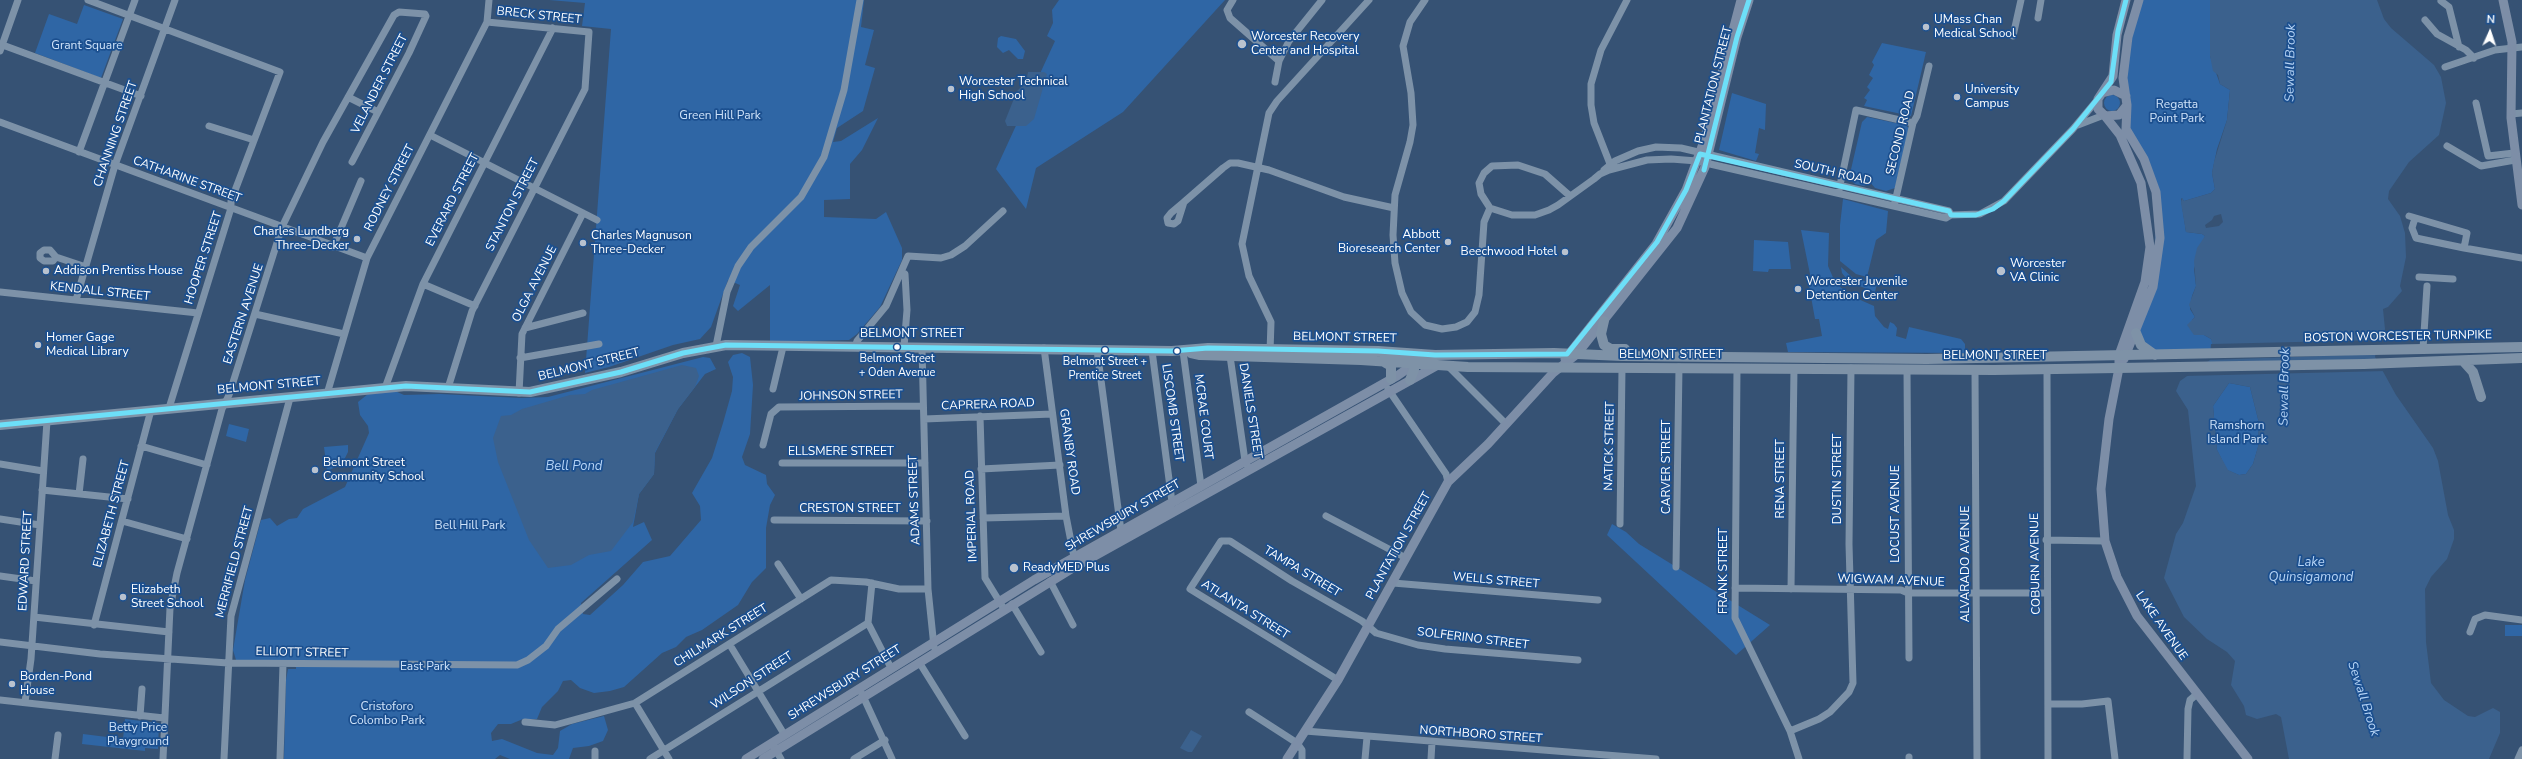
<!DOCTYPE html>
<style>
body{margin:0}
#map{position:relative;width:2522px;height:759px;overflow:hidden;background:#365274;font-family:"Nunito Sans",sans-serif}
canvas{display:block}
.north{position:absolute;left:2470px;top:12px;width:40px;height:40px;-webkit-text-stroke:3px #1b4f8f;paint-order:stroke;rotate:3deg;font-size:11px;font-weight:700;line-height:16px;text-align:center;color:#fff}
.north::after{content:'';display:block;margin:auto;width:14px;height:18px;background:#fff;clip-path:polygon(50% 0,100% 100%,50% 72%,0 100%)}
</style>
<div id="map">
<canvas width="2522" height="759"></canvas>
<div class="north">N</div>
</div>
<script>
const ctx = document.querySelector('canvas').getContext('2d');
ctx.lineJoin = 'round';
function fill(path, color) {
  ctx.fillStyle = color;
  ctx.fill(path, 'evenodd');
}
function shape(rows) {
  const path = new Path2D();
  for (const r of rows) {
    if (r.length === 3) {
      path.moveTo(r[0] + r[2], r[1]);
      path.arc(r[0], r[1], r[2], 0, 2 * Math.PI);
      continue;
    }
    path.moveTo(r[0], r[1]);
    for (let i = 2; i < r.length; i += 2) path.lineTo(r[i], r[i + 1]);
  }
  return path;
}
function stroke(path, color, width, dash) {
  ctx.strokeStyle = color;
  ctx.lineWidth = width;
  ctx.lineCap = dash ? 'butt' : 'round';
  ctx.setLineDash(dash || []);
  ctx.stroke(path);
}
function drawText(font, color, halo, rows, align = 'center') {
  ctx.font = font + ' "Nunito Sans",sans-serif';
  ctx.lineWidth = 3.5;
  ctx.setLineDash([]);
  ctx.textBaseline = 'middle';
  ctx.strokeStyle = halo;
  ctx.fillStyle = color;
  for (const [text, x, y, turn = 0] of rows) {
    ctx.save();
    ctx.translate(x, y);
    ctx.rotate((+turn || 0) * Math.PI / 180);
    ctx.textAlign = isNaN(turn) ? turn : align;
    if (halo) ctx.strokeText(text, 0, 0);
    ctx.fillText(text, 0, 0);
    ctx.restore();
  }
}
fill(shape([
 [549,0,864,0,861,27,874,30,865,65,875,68,863,111,837,128,833,142,841,141,878,118,862,150,850,164,850,199,824,200,824,217,876,219,886,212,902,248,902,260,880,307,857,334,849,340,770,342,770,285,738,311,733,306,740,285,728,280,711,327,700,339,673,345,609,367,585,373,611,29,582,26,585,3],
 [1059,0,1225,0,1123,112,1036,168,1026,209,996,169,1055,41,1047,36,1053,23,1052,10],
 [2139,0,2210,0,2210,56,2220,84,2230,90,2227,120,2217,149,2212,173,2215,189,2211,193,2184,201,2182,198,2181,199,2186,232,2202,234,2205,236,2194,269,2196,286,2192,296,2190,309,2195,317,2192,320,2194,334,2204,335,2211,339,2213,342,2212,353,2155,355,2136,333,2153,287,2157,201,2125,122,2123,83],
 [84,5,123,19,101,78,35,53,49,14,77,24],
 [1001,36,1016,39,1025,51,1023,59,1018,59,1009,50,1003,53,997,47,998,38],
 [1882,43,1926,52,1911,116,1864,106,1867,100,1864,98,1870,90,1867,87,1873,78,1869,75,1874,65,1872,62],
 [1732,93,1766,104,1765,130,1759,128,1755,153,1759,154,1756,161,1719,150],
 [2112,103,8],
 [1867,117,1905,125,1909,128,1895,188,1886,191,1875,188,1870,182,1864,186,1855,184,1849,178,1862,122],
 [1843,199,1888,211,1886,233,1876,240,1867,277,1856,274,1840,261,1840,225],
 [1801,230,1829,233,1828,266,1835,282,1849,295,1874,306,1875,316,1884,327,1888,329,1890,322,1894,324,1897,328,1896,336,1906,339,1909,327,1961,339,1965,344,1965,353,1788,352,1786,343,1822,336,1819,319,1815,319,1808,280,1811,279],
 [1754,240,1788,242,1791,269,1769,269,1768,272,1753,271],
 [1841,267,1853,278,1877,284,1875,292,1849,282,1842,273],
 [742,353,750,357,753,385,750,434,742,457,745,465,766,475,767,484,775,495,770,505,766,528,766,568,752,582,738,605,702,630,686,637,676,647,662,653,624,687,610,691,594,693,580,688,571,680,563,681,558,691,542,707,537,719,523,719,511,724,498,724,491,733,492,741,502,739,537,753,553,755,558,748,560,731,572,724,604,716,608,730,603,741,589,746,573,748,569,759,510,759,500,755,495,759,284,759,286,680,288,669,296,669,296,665,236,660,233,650,245,580,261,520,270,518,277,526,289,519,297,518,303,509,345,487,369,433,368,426,360,415,358,402,368,394,395,391,404,395,440,394,521,398,548,397,703,357,710,358,716,369,705,374,678,409,655,453,654,474,639,494,633,527,644,522,652,540,581,603,583,614,590,615,623,585,643,562,670,556,701,520,700,506,692,493,712,458,723,423,732,391,733,377,728,362,733,355],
 [2229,383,2250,387,2259,423,2258,447,2253,464,2246,474,2239,475,2227,470,2217,450,2213,406],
 [229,424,249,429,246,442,226,436],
 [348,445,348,452,342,464,327,471,324,447],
 [1612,524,1626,532,1639,544,1770,625,1736,655,1607,535],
 [2505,625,2522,625,2522,636,2505,636],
 [125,719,159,723,158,749,145,748,145,751,82,744,83,734,123,739]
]), '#2f66a5');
fill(shape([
 [2210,0,2377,0,2384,19,2391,28,2434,65,2441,77,2446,103,2439,135,2409,162,2389,191,2388,199,2400,216,2405,233,2406,257,2400,286,2402,291,2388,307,2383,309,2385,329,2383,337,2378,341,2375,357,2396,395,2433,448,2438,461,2448,515,2454,530,2454,539,2447,559,2431,577,2425,589,2426,642,2431,683,2444,700,2468,716,2475,717,2493,708,2500,712,2500,733,2489,759,2289,759,2281,717,2276,714,2257,719,2246,715,2244,706,2231,685,2235,661,2227,652,2207,639,2184,617,2164,578,2176,534,2183,523,2196,486,2188,410,2176,391,2180,381,2210,360,2213,347,2211,339,2204,335,2194,335,2187,325,2195,317,2189,305,2196,286,2194,261,2197,248,2205,236,2202,234,2186,232,2181,203,2182,198,2184,201,2211,193,2215,189,2212,173,2214,162,2227,120,2230,90,2220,84,2218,75,2213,71,2210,56],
 [2221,214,2223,222,2219,226,2206,228,2205,225,2212,220,2214,216],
 [2229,383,2250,387,2259,423,2258,447,2253,464,2246,474,2239,475,2228,470,2217,450,2213,406],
 [1028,72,1044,72,1047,74,1034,119,1026,126,1007,126,1005,121,1017,91,1026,82],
 [682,365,696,368,699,376,695,387,678,409,655,452,654,474,639,494,633,522,611,551,589,555,571,565,548,568,529,540,498,462,493,438,501,416,511,415,522,409,570,395,585,394,592,390],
 [1191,730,1202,736,1192,752,1188,752,1180,748]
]), '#3b618d');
fill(shape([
 [2382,340,2378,354,2207,360,2210,355,2211,344],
 [2196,365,2381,366,2386,371,2184,376]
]), '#365274');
stroke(shape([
 [88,0,280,72,231,201,231,208,169,408],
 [1233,0,1227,10,1230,18,1279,61],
 [1425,0,1410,22,1403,46,1411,93,1413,125,1410,142,1395,195,1393,235,1395,263,1402,293,1411,312,1425,325,1442,329,1456,327,1467,322,1475,312,1479,295,1484,222,1490,208],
 [2441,1,2449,7,2459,47],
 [2038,18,2041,0],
 [2425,20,2437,34,2466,50,2474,58],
 [2013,36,2021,0],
 [0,44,141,96],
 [0,51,18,0],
 [2445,67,2495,50,2522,47],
 [1275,82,1279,61,1289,41,1322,0],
 [348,97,378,112],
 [2476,103,2488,156,2514,153],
 [2511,114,2522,113],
 [0,122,367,258],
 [2078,125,2104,115],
 [209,126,254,140],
 [430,135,597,220],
 [2447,146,2481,166,2515,160],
 [79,152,135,0],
 [1610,164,1594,123,1591,105,1591,84,1601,50,1627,0],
 [1604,170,1615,161,1638,151,1656,147,1681,148,1949,211,1951,215],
 [1839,190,1856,110,1913,123],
 [1570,196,1545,174,1518,165,1492,166,1484,173,1479,183,1481,194,1490,208,1512,215,1535,215,1549,210,1558,205,1594,179,1600,174,1609,170,1647,160,1671,159,1697,161,1946,218,1951,215,1980,214,2004,201,2073,129,2098,99],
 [1184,202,1171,213,1167,218,1168,223,1174,224,1178,221,1184,202,1223,168,1230,163,1238,163,1269,170,1344,197,1394,208],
 [1895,202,1913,123,1917,116,1929,66],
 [2409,216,2467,233,2464,248,2522,258],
 [2415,218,2412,228,2416,238,2464,248],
 [333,247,361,181],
 [56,257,53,261,44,261,40,258,40,253,44,250,50,250,56,257,86,267],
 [901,272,905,274,907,310,904,347],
 [2419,277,2453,279],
 [423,284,475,306],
 [0,292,198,313],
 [76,300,115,165,175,0],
 [255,314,344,334],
 [525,328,583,313],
 [716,346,727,292,738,266,751,247,801,197,824,157,844,90,860,0],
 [855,347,857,341,886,306,908,256,941,258,951,255,965,246,1003,211],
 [922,348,928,589,934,647],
 [1044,348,1066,516,1074,557],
 [2423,349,2427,286],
 [1097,350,1121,531],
 [1152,351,1172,502],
 [1183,351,1201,486],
 [1270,352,1271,322,1249,276,1242,244,1269,113,1277,101,1369,0],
 [1230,356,1245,461,1249,469],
 [520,358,599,344],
 [1448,366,1506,424],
 [1737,368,1735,618,1790,731,1799,759],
 [1907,369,1909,658],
 [1975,370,1977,759],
 [2047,370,2048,759],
 [385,388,423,284,553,28],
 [448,388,472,311,585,89,589,32,487,22],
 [773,389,783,347],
 [1388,389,1446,474,1448,482],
 [519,393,522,334,583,213],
 [327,394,367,258,487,22,489,0],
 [980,416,985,578,1004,609],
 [924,419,1052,414],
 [763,445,771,414,779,407,923,406],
 [141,446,207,465],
 [782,463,925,463],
 [0,464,43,471],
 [981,469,1060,465],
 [42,490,128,499],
 [79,494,83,459],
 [1326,516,1406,558],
 [983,518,1066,516],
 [0,519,40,525],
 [774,520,927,521],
 [122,521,187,539],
 [1620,524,1622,368],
 [2046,540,2105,541],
 [778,564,801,599],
 [1676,567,1679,367],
 [0,576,36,581],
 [1050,581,1073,625],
 [872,583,868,623,891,668],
 [1393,583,1598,600],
 [1735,588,1901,590,1908,593,2047,593],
 [1791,589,1794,368],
 [1012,604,1041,652],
 [34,617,169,632],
 [94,625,151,410],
 [2470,632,2475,619,2485,615,2522,620],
 [0,642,100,654,228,663,517,665,528,660,546,646,558,629,617,579],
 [730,645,784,734],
 [919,662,965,736],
 [1338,680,1190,589,1221,541,1230,541,1292,581,1362,621,1376,633,1418,645,1445,649,1578,660],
 [862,694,892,759],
 [0,700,164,718],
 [25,702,31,659,47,421],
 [635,703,669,759],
 [2048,704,2082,704,2108,701,2115,759],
 [1249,712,1297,743,1302,750,1302,759],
 [140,716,142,689],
 [525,722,555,725,635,703,831,580,866,582,899,589,928,589],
 [1305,731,1656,759],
 [1790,731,1819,719,1830,712,1849,692,1853,683,1849,544,1851,368],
 [774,747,781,759],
 [595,751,595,759],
 [1909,757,1909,759],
 [55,759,58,735],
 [163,759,170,608,177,573,222,409,229,395,282,227,323,142,394,15,399,12,425,14,426,16,409,53,352,162],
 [224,759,231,616,290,398],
 [280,759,283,664],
 [650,759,868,623],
 [854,759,885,740],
 [1365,759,1367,737],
 [1431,759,1432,742],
 [2187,759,2188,709,2190,700,2197,694],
 [2518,759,2522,750]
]), '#7d92a8', 7);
stroke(shape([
 [2126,0,2117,35,2113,76,2098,99,2098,109,2105,116,2119,115,2127,105,2123,78,2128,37,2139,0],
 [2503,0,2512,42,2511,118,2522,205],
 [2102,93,2114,90,2126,96],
 [2105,116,2120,135,2141,183,2150,247,2145,282,2119,355,2119,368,2109,419,2101,489,2105,541,2117,577,2137,616,2248,759],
 [1565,359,1656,244,1686,190,1704,141,1741,0],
 [2124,359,2153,287,2160,238,2156,192,2144,159,2126,129,2127,105],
 [746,759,1034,580,1397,376,1417,362],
 [763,759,1073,568,1436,366],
 [1287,759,1338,680,1448,482,1488,444,1553,373,1577,354,1677,228,1705,167,1737,37,1749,0]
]), '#7d8ea7', 9);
stroke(shape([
 [1604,321,1601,334,1604,345,1611,349,1625,349],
 [2136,333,2141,345,2155,355],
 [1191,353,1200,355,1361,360,1468,367,1994,370,2364,364,2522,358],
 [1382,361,1391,366,1391,379],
 [2464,362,2473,372,2481,397],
 [1410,380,1414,370,1413,357],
 [0,425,406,386,530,392,621,372,683,353,726,345,1172,351,1208,348,1378,351,1435,355,1554,353,1622,356,1927,359,2522,347]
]), '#7e92a7', 10);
stroke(shape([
 [1704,170,1737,37,1749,0],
 [0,425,406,386,530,392,621,372,683,353,726,345,1172,351,1208,348,1378,351,1435,355,1567,354,1657,242,1686,190,1700,154,1949,211,1951,215,1976,215,1993,209,2004,201,2073,129,2111,82,2118,31,2126,0]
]), '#6ddff8', 5);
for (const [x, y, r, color] of [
 [1926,27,4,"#b9c2ce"],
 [1242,44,5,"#b9c2ce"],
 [951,89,4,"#b9c2ce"],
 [1957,97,4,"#b9c2ce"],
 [357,239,4,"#b9c2ce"],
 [1448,242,4,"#b9c2ce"],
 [583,243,4,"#b9c2ce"],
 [1565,252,4,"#b9c2ce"],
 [46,271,4,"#b9c2ce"],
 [2001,271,5,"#b9c2ce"],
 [1798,289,4,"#b9c2ce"],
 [38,345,4,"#b9c2ce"],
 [897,347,3.5,"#fff"],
 [1105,350,3.5,"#fff"],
 [1177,351,3.5,"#fff"],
 [315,470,4,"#b9c2ce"],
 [1014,568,5,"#b9c2ce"],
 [123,597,4,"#b9c2ce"],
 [12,684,4,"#b9c2ce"]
]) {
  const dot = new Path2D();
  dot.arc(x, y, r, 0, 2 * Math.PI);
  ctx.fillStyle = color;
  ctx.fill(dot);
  stroke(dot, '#1b4f8f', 1.5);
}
drawText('11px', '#fff', '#1b4f8f', [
 ["Belmont Street",897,359],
 ["+ Oden Avenue",897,373],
 ["Belmont Street +",1105,362],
 ["Prentice Street",1105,376]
]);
drawText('12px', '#fff', '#1b4f8f', [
 ["BRECK STREET",539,16,6],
 ["VELANDER STREET",380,84,-63],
 ["PLANTATION STREET",1714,85,-76],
 ["SECOND ROAD",1901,133,-76],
 ["CHANNING STREET",116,134,-71],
 ["SOUTH ROAD",1833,173,13],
 ["CATHARINE STREET",187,180,20],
 ["RODNEY STREET",390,188,-63],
 ["EVERARD STREET",453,200,-63],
 ["STANTON STREET",513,205,-63],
 ["HOOPER STREET",204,258,-72],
 ["OLGA AVENUE",535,284,-63],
 ["KENDALL STREET",100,292,6],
 ["EASTERN AVENUE",244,314,-72],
 ["BELMONT STREET",912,334],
 ["BOSTON WORCESTER TURNPIKE",2398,337,-1],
 ["BELMONT STREET",1345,338,1],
 ["BELMONT STREET",1671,355],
 ["BELMONT STREET",1995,356],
 ["BELMONT STREET",589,365,-14],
 ["BELMONT STREET",269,386,-5],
 ["JOHNSON STREET",851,396,-1],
 ["CAPRERA ROAD",988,405,-2],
 ["DANIELS STREET",1250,411,81],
 ["LISCOMB STREET",1172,413,82],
 ["MCRAE COURT",1203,417,83],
 ["NATICK STREET",1610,446,-89],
 ["ELLSMERE STREET",841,452],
 ["GRANBY ROAD",1069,452,82],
 ["CARVER STREET",1667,467,-90],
 ["RENA STREET",1781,479,-90],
 ["DUSTIN STREET",1838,479,-90],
 ["ADAMS STREET",915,500,-92],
 ["CRESTON STREET",850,509],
 ["ELIZABETH STREET",112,514,-75],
 ["LOCUST AVENUE",1896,514,-90],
 ["IMPERIAL ROAD",972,516,-92],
 ["SHREWSBURY STREET",1123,516,-30],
 ["PLANTATION STREET",1399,546,-61],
 ["EDWARD STREET",26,561,-87],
 ["MERRIFIELD STREET",235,562,-75],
 ["ALVARADO AVENUE",1966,564,-90],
 ["COBURN AVENUE",2036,564,-91],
 ["FRANK STREET",1724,571,-90],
 ["TAMPA STREET",1302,572,31],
 ["WELLS STREET",1496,581,5],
 ["WIGWAM AVENUE",1891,581,2],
 ["ATLANTA STREET",1245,610,32],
 ["LAKE AVENUE",2161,626,55],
 ["CHILMARK STREET",721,636,-32],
 ["SOLFERINO STREET",1473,639,7],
 ["ELLIOTT STREET",302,653,1],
 ["WILSON STREET",752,681,-33],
 ["SHREWSBURY STREET",845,683,-32],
 ["NORTHBORO STREET",1481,735,4]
]);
drawText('12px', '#fff', '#1b4f8f', [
 ["UMass Chan",1934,20],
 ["Medical School",1934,34],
 ["Worcester Recovery",1251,37],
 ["Center and Hospital",1251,51],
 ["Worcester Technical",959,82],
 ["High School",959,96],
 ["University",1965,90],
 ["Campus",1965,104],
 ["Charles Lundberg",349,232,"right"],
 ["Three-Decker",349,246,"right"],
 ["Abbott",1440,235,"right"],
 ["Bioresearch Center",1440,249,"right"],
 ["Charles Magnuson",591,236],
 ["Three-Decker",591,250],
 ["Beechwood Hotel",1557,252,"right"],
 ["Worcester",2010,264],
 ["VA Clinic",2010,278],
 ["Addison Prentiss House",54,271],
 ["Worcester Juvenile",1806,282],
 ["Detention Center",1806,296],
 ["Homer Gage",46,338],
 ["Medical Library",46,352],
 ["Belmont Street",323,463],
 ["Community School",323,477],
 ["ReadyMED Plus",1023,568],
 ["Elizabeth",131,590],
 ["Street School",131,604],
 ["Borden-Pond",20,677],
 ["House",20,691]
], 'left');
drawText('12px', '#cfe3fa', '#1b4f8f', [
 ["Grant Square",87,46],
 ["Regatta",2177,105],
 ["Point Park",2177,119],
 ["Green Hill Park",720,116],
 ["Ramshorn",2237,426],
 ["Island Park",2237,440],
 ["Bell Hill Park",470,526],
 ["East Park",425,667],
 ["Cristoforo",387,707],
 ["Colombo Park",387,721],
 ["Betty Price",138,728],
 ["Playground",138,742]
]);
drawText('italic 13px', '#b5d3f5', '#1b4f8f', [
 ["Sewall Brook",2291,63,-89],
 ["Sewall Brook",2285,387,-89],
 ["Bell Pond",574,467],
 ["Lake",2311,563],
 ["Quinsigamond",2311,578],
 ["Sewall Brook",2363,699,72]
]);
</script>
